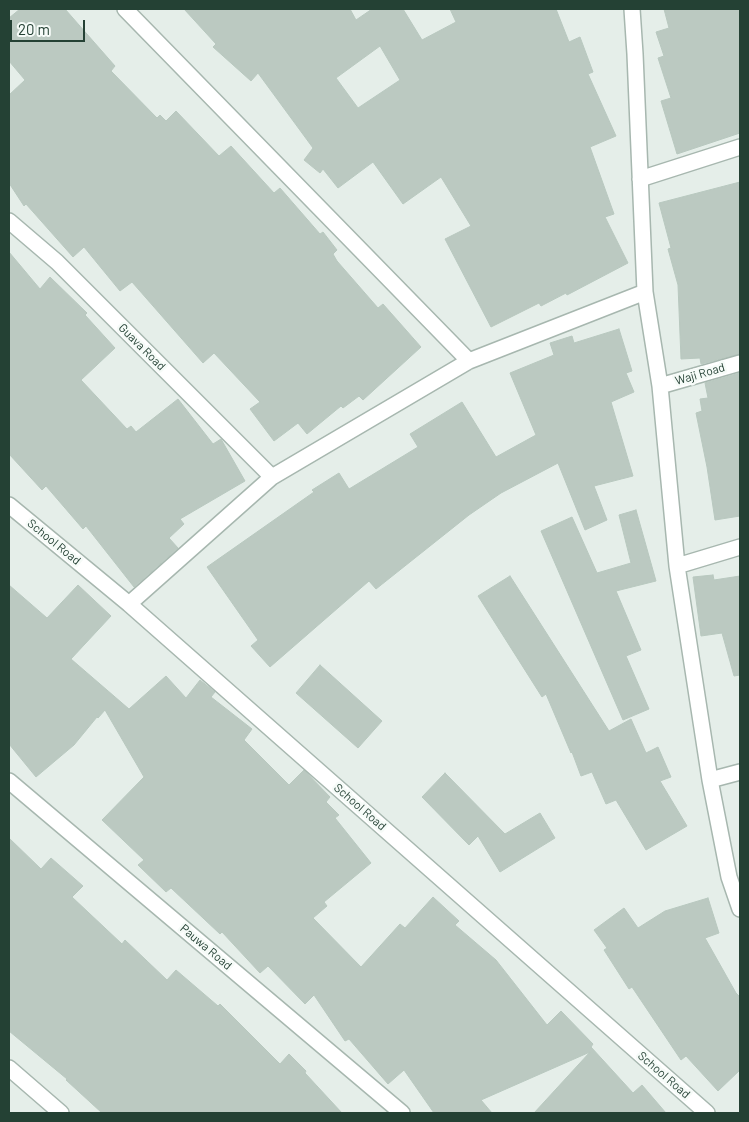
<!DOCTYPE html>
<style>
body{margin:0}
#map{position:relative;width:749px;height:1122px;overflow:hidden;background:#e5eee9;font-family:Barlow,sans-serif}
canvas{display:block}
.frame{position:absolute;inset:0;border:10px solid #244134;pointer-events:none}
.scale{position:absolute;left:10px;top:20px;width:75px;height:22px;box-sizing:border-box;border:2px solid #244134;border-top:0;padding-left:6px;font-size:15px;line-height:18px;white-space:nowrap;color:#244134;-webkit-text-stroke:4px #f6fbf8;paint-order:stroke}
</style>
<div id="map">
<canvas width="749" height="1122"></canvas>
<div class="frame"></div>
<div class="scale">20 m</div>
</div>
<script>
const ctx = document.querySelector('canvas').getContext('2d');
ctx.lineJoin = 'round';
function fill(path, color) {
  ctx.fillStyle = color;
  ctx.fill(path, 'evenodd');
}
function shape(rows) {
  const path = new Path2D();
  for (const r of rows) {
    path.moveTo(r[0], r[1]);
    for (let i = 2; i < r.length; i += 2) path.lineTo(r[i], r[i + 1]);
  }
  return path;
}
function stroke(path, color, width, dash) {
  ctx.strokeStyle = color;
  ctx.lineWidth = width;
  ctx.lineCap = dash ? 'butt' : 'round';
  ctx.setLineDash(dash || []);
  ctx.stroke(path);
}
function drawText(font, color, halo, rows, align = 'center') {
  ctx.font = font + ' Barlow,sans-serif';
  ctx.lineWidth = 5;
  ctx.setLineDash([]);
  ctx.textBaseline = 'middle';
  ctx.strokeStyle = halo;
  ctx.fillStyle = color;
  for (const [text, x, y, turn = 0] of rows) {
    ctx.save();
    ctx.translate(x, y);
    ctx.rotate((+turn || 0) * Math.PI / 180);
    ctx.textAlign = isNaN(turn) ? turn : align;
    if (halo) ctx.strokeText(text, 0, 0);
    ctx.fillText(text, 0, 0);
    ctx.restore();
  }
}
const building = shape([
 [20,9,65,9,115,66,111,71,157,118,160,115,166,121,176,111,219,156,231,146,274,193,280,188,320,234,323,232,337,250,333,254,337,261,378,308,383,304,421,347,363,400,359,396,343,408,341,406,307,434,298,423,274,441,250,409,260,402,214,353,203,363,132,282,120,291,84,247,73,257,26,204,24,206,9,183,9,95,25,80,9,61,9,18,20,9],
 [184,9,350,9,356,20,372,9,403,9,422,40,456,22,450,9,556,9,569,42,580,37,593,72,588,74,616,136,590,147,614,214,605,217,628,263,567,295,566,293,541,306,539,303,491,327,445,239,471,226,441,177,403,204,373,162,338,188,323,169,320,173,304,160,313,148,258,73,251,81,213,47,216,44,184,9],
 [380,46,400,80,358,108,336,78,380,46],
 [664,9,740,9,740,133,677,154,661,101,671,98,658,58,664,56,656,32,669,28,664,9],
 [740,182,740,354,701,364,700,358,681,359,678,285,668,249,671,248,659,203,740,182],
 [9,252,40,289,50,277,87,313,85,315,115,348,81,380,127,429,131,426,136,432,178,399,213,444,221,439,245,481,180,519,184,524,169,538,178,548,134,587,86,526,83,529,46,486,42,490,9,454,9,252],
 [619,329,632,371,626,373,634,392,611,402,633,476,594,486,607,520,585,530,558,463,501,493,469,515,376,589,369,581,270,667,251,646,258,640,207,567,314,492,312,490,339,473,349,489,418,447,410,434,462,402,496,457,536,435,510,373,554,355,550,343,572,336,574,343,619,329],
 [740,373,740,516,715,520,707,467,696,413,702,411,700,399,708,398,705,383,740,373],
 [636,510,656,581,616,591,641,650,626,656,649,709,623,720,541,531,572,517,597,573,631,563,619,515,636,510],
 [713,575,714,580,740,576,740,675,734,676,722,633,701,636,693,577,713,575],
 [510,576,609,731,631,719,646,753,658,747,671,777,660,781,687,826,646,850,616,800,606,804,592,772,581,776,572,752,571,753,546,694,542,697,478,596,510,576],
 [9,585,47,618,78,585,111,616,71,659,129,709,166,676,186,698,200,680,215,692,211,697,252,729,244,740,289,785,304,770,330,797,326,802,339,815,335,818,371,863,324,902,327,906,313,918,361,967,400,924,405,928,433,897,459,921,455,925,496,960,547,1025,561,1011,593,1044,591,1047,633,1093,642,1085,666,1113,534,1113,590,1052,481,1100,492,1113,434,1113,404,1070,388,1084,349,1039,345,1041,314,995,305,1004,268,966,260,973,222,932,220,934,171,888,166,892,138,865,144,860,102,820,144,777,105,710,98,718,97,717,74,745,36,777,9,744,9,585],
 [320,665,382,721,358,748,296,693,320,665],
 [445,773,505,834,540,813,555,838,500,872,478,836,469,845,422,797,445,773],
 [9,838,41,869,51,858,83,886,72,897,122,944,125,940,167,980,176,970,218,1006,220,1004,280,1064,289,1054,306,1071,305,1073,342,1113,102,1113,66,1080,67,1079,9,1031,9,838],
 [708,898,719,933,705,938,736,993,740,997,740,1070,718,1091,686,1056,681,1060,632,987,629,989,604,950,607,948,594,930,624,908,638,928,665,911,708,898]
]);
fill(building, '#bbc9c1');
stroke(building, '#b8c8bf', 1);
const minor = shape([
 [125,9,469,361],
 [632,9,635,54,645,292,660,386,677,566,710,780,729,877,740,909],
 [640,179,740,147],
 [9,221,57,262,272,477],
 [660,386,740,363],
 [9,505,129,604,707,1113],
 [677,566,740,547],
 [129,604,272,477,469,361,645,292],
 [710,780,740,772],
 [9,781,402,1113],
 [9,1068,61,1113]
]);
stroke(minor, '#a7b7af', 18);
stroke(minor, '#fff', 15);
drawText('12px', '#244134', '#f6fbf8', [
 ["Guava Road",142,347,45],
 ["Waji Road",700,374,-16],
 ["School Road",54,542,39],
 ["School Road",360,807,41],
 ["Pauwa Road",206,947,40],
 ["School Road",664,1075,41]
]);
</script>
